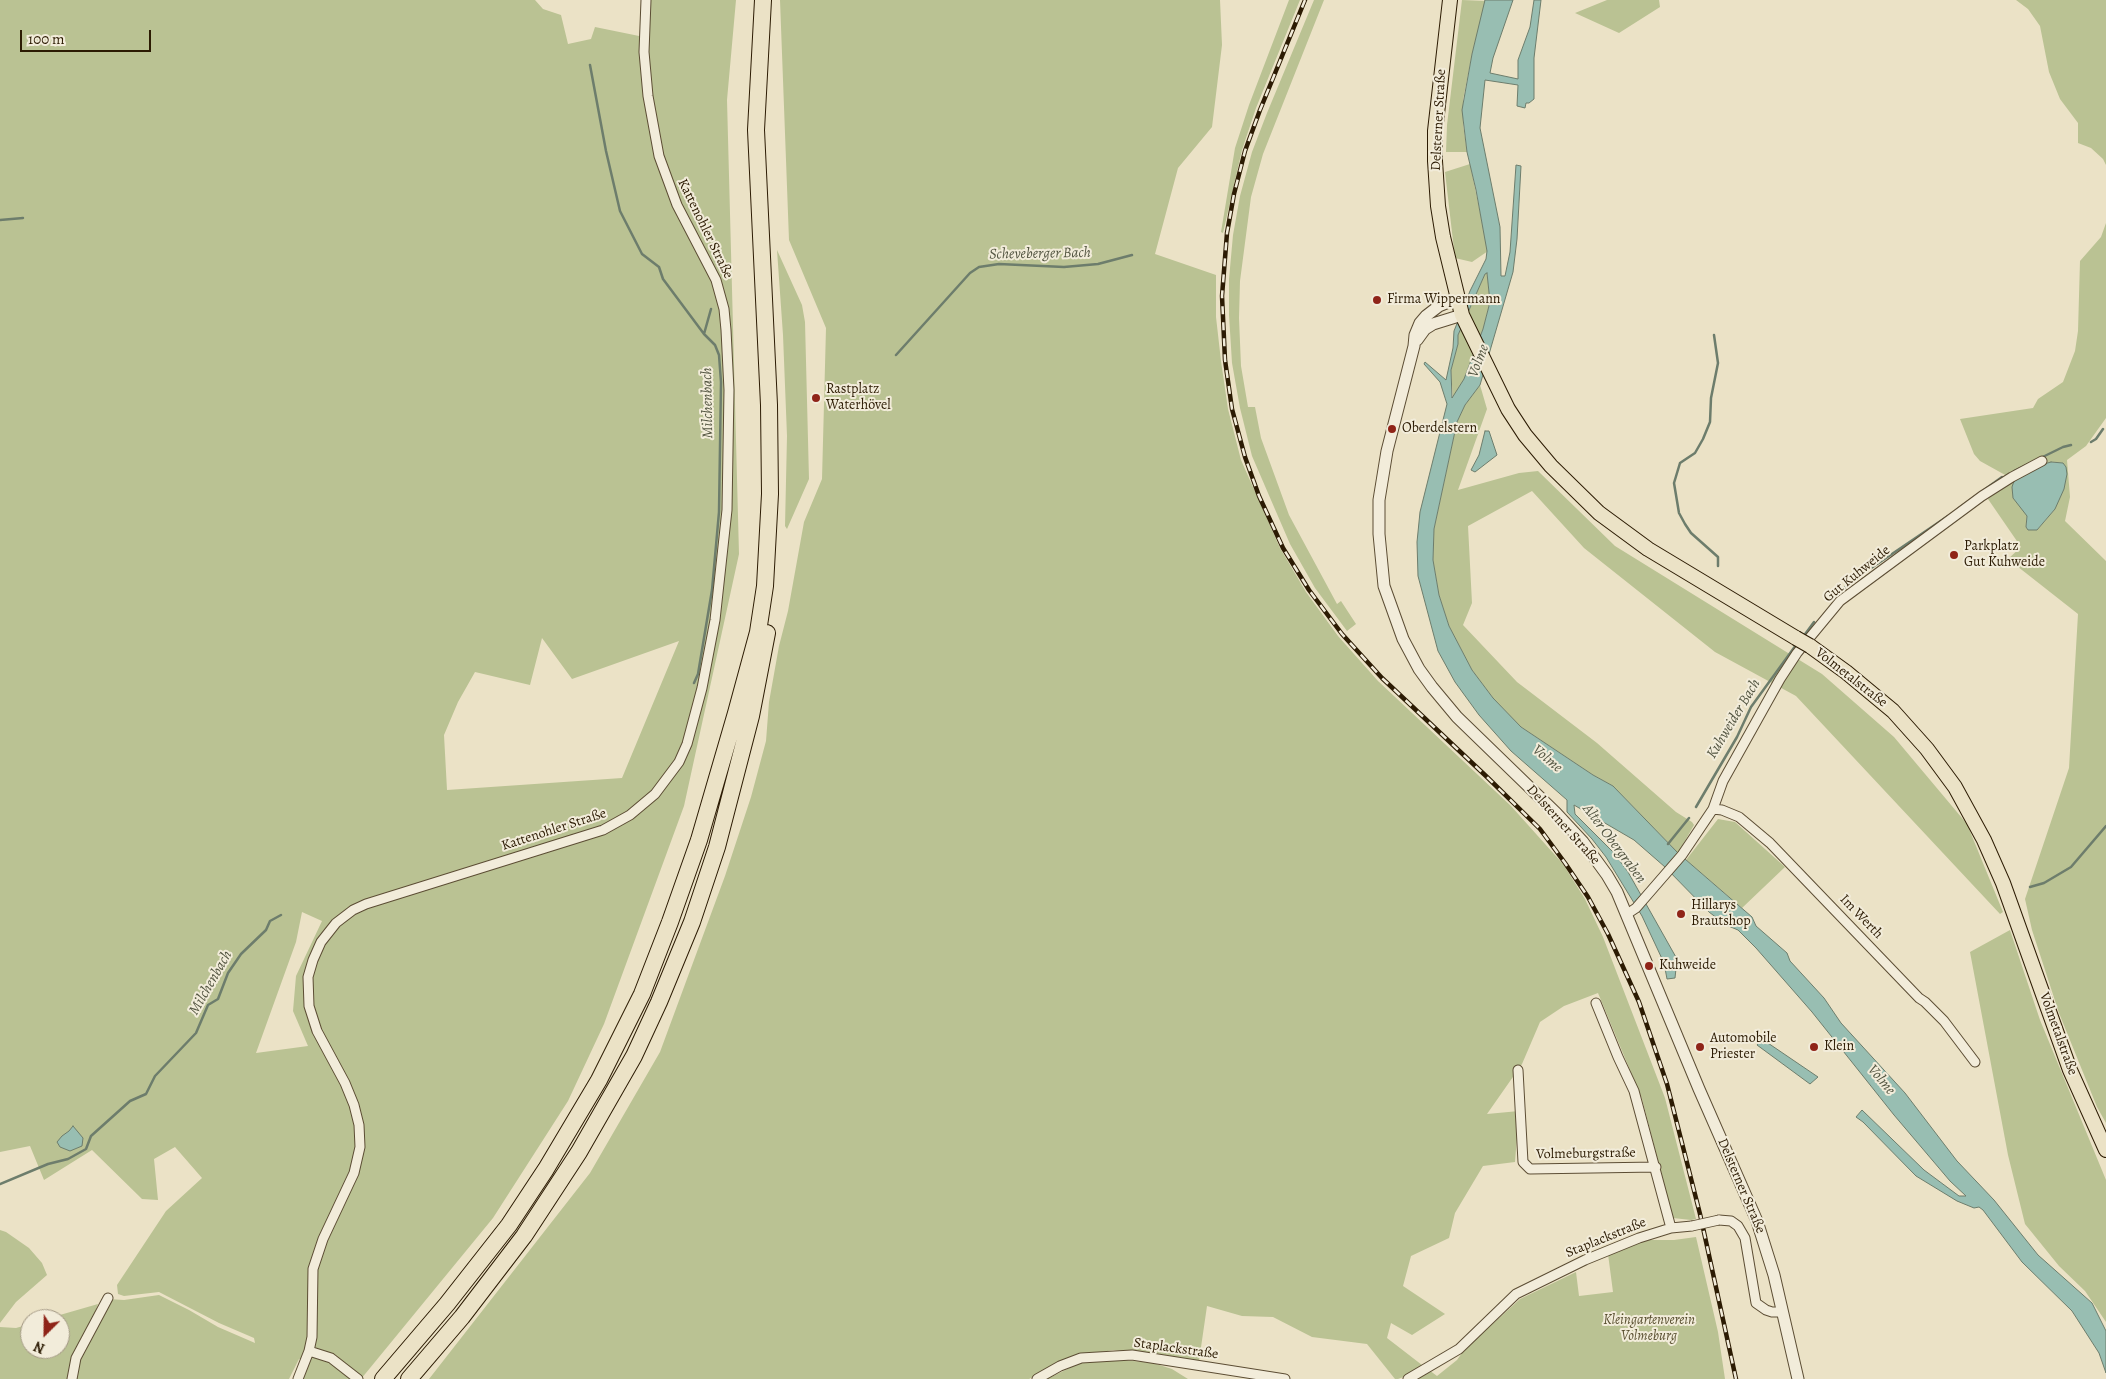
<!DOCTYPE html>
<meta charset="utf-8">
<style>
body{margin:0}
#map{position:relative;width:2106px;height:1379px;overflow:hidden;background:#ebe2c6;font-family:Alegreya,serif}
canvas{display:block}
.north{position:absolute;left:20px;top:1309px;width:50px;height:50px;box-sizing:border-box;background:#f2ecda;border:1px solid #a39884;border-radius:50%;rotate:203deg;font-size:14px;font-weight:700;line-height:20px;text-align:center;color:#2c1b03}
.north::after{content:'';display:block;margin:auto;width:18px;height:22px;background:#8f2418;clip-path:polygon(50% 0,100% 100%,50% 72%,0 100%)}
.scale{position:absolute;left:20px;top:30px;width:131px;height:22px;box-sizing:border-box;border:2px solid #2c1b03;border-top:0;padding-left:6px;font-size:15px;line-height:18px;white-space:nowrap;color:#2c1b03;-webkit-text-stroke:4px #f2ecda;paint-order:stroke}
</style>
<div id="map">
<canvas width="2106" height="1379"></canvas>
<div class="north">N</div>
<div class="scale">100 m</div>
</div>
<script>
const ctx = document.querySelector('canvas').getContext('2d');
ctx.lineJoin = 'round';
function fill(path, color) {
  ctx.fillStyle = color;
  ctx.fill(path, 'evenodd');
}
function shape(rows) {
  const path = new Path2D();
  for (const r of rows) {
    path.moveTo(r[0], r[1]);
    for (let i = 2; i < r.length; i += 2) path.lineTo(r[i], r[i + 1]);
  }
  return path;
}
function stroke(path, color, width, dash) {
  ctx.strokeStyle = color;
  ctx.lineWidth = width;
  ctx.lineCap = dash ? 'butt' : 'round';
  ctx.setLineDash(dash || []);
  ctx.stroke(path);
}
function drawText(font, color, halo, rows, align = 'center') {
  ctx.font = font + ' Alegreya,serif';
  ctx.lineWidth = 4;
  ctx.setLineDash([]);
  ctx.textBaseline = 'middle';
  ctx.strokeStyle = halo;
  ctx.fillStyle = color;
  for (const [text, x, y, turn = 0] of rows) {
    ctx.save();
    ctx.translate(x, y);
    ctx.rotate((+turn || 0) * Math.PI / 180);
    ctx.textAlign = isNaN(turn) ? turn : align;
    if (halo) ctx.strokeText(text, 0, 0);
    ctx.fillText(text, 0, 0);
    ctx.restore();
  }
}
fill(shape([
 [0,0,535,0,543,9,561,15,568,44,591,39,595,27,644,37,646,0,736,0,727,100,739,554,684,806,604,1024,568,1101,493,1218,361,1379,298,1379,305,1361,299,1359,289,1379,75,1379,76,1368,108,1299,124,1300,159,1295,189,1310,218,1327,255,1343,254,1338,219,1323,159,1292,124,1296,118,1294,117,1285,166,1211,202,1178,175,1147,154,1159,158,1200,142,1199,92,1150,44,1180,30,1146,0,1152],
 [542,638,572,679,679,641,622,778,447,790,444,735,458,702,475,672,530,685],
 [302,912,322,921,296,976,293,1011,308,1046,256,1053,296,942],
 [780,0,1220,0,1222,45,1212,127,1178,168,1155,254,1216,275,1216,317,1221,361,1228,409,1241,460,1280,548,1306,592,1338,636,1378,681,1511,806,1563,864,1585,899,1603,937,1665,1098,1696,1219,1691,1220,1673,1218,1642,1099,1598,993,1564,1006,1540,1022,1522,1064,1487,1114,1519,1111,1515,1162,1483,1166,1455,1213,1449,1238,1411,1256,1403,1286,1445,1314,1412,1335,1391,1323,1387,1338,1422,1365,1406,1376,1398,1379,1395,1379,1367,1344,1312,1337,1273,1317,1242,1316,1207,1306,1199,1361,1154,1353,1113,1350,1069,1358,1029,1379,429,1379,590,1173,660,1052,725,876,751,797,766,741,769,702,779,646,788,611,804,522,822,479,826,328,789,240],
 [1289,0,1300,0,1256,108,1242,150,1223,233,1221,232,1235,148,1249,105],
 [1314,0,1324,0,1263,154,1251,197,1240,281,1239,318,1241,366,1248,407,1255,407,1261,438,1289,515,1337,604,1341,601,1356,624,1347,631,1315,588,1290,544,1252,456,1240,408,1232,363,1229,315,1229,279,1233,235,1240,196,1252,152,1267,113],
 [1462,0,1486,1,1472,54,1463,100,1463,124,1467,152,1446,152,1447,125],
 [1607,0,1659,0,1660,7,1619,33,1575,13],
 [2016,0,2106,0,2106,165,2103,159,2091,148,2078,143,2078,123,2060,99,2049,72,2040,26,2028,9],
 [1470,164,1488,251,1472,262,1455,258,1445,172],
 [2106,223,2106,418,2086,446,2067,460,2070,497,2065,521,2106,561,2106,1123,2097,1107,2059,1013,2032,930,2025,899,2069,768,2078,614,2008,559,2021,547,1988,499,2007,476,1980,461,1974,454,1960,419,2033,408,2038,399,2063,382,2075,351,2078,331,2080,261,2101,237],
 [2051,462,2063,463,2055,509,2037,530,2028,530,2026,527,2027,516],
 [777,250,802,305,805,322,809,479,787,529,785,526,787,436,783,335],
 [1487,272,1490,302,1483,329,1464,379,1453,398,1451,370,1458,344,1458,335,1485,274],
 [1480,385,1487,409,1458,490,1519,473,1538,471,1615,546,1822,674,1894,737,1967,824,2003,912,2000,914,1796,696,1715,652,1584,548,1532,491,1468,526,1472,603,1463,625,1517,682,1597,743,1676,812,1692,822,1694,825,1678,853,1613,786,1593,775,1521,727,1511,717,1493,698,1472,670,1449,626,1439,595,1433,560,1434,529,1457,422,1465,405],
 [1718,819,1735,822,1785,867,1742,908,1686,860],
 [2010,930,2040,1020,2106,1180,2106,1322,2085,1291,2059,1266,2025,1224,2008,1155,1970,952],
 [0,1230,6,1232,29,1248,42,1263,47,1275,16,1302,0,1323],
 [1696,1237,1718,1332,1725,1379,1416,1379,1429,1370,1437,1376,1457,1360,1464,1350,1520,1299,1576,1272,1579,1296,1613,1292,1608,1254,1644,1240,1674,1240],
 [98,1304,70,1379,0,1379,0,1327,16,1328,30,1324,30,1349,60,1349,60,1319,46,1319],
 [1113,1359,1153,1363,1172,1369,1188,1379,1047,1379,1082,1362]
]), '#bac293');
const water = shape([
 [1485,0,1513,0,1493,58,1490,73,1518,79,1518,60,1530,27,1534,0,1541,0,1534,58,1534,99,1529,103,1526,103,1525,108,1517,106,1518,85,1485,80,1480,128,1500,227,1501,276,1505,276,1510,252,1516,165,1521,166,1517,239,1513,272,1480,385,1465,405,1457,422,1434,529,1433,560,1439,595,1449,626,1472,670,1493,698,1521,727,1593,775,1613,786,1678,853,1752,917,1756,926,1787,953,1790,961,1824,998,1841,1023,1905,1093,1957,1161,1994,1200,2038,1255,2092,1303,2106,1331,2106,1373,2099,1353,2072,1311,2022,1262,1983,1210,1979,1207,1974,1208,1957,1201,1916,1176,1863,1122,1856,1117,1862,1110,1924,1170,1959,1196,1966,1196,1950,1181,1894,1115,1812,1012,1756,948,1738,930,1726,925,1709,912,1665,867,1634,840,1574,805,1575,814,1614,853,1628,872,1677,959,1675,978,1667,979,1664,963,1642,916,1606,857,1592,839,1567,812,1567,800,1511,751,1479,715,1455,682,1438,651,1418,576,1417,542,1420,512,1447,404,1440,382,1424,364,1425,362,1446,380,1453,348,1454,331,1470,291,1486,259,1487,251,1476,190,1467,152,1462,110,1472,54,1485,0],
 [1487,273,1490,302,1483,329,1464,379,1452,398,1451,370,1458,344,1458,335,1485,274,1487,273],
 [1485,431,1489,431,1497,455,1475,472,1471,470,1479,455,1485,431],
 [2051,462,2063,463,2066,467,2067,474,2064,489,2055,509,2037,530,2028,530,2026,527,2027,516,2013,498,2012,487,2014,481,2044,464,2051,462],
 [1762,1039,1818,1077,1810,1084,1757,1045,1762,1039],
 [73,1126,83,1138,82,1146,70,1151,60,1147,57,1142,62,1136,69,1131,73,1126]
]);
fill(water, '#98beb2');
stroke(water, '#6d7d6c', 1);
stroke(shape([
 [590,65,606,151,620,211,642,254,659,267,663,279,704,334,715,345,719,355,721,382,719,512,712,590,698,674,694,683],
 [0,220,23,218],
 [704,334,711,309],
 [1714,335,1718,363,1711,398,1710,422,1703,439,1695,453,1680,463,1674,483,1679,513,1685,524,1691,533,1718,557,1718,566],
 [896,355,970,273,979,267,999,264,1064,267,1098,264,1132,255],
 [2091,442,2096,439,2103,429],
 [2014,471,2063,447,2071,445],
 [1959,508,2002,477],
 [1840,592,1852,581,1948,516],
 [1803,637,1814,622],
 [1696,807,1737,737,1751,707,1796,645],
 [1668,844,1689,818],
 [2030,887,2044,883,2071,867,2106,826],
 [0,1184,48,1164,68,1159,86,1149,91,1136,130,1101,146,1094,155,1076,196,1033,208,1005,218,999,228,973,241,954,266,930,270,921,281,915]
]), '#6d7d6c', 2.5);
const minor = shape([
 [1713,809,1722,810,1739,817,1770,843,1919,998,1925,1002,1944,1021,1975,1062],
 [1627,914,1636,908,1682,855,1713,809,1723,781,1780,679,1797,653,1840,601,1982,496,2012,477,2042,461],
 [1596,1003,1618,1057,1634,1091,1671,1228],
 [1518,1070,1523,1162,1530,1169,1656,1167],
 [1719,1220,1731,1221,1738,1226,1745,1238,1756,1303,1766,1310,1772,1312,1782,1312],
 [309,1351,331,1358,358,1379],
 [72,1379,76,1358,108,1298],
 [298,1379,309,1351,312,1337,313,1269,323,1239,354,1173,360,1147,359,1125,354,1105,345,1083,317,1031,309,1006,308,977,313,960,321,942,336,923,353,910,366,904,603,830,630,815,655,794,679,762,687,744,702,688,715,620,727,510,729,390,726,330,724,309,716,280,677,205,659,156,648,96,644,52,646,0],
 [1037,1379,1060,1366,1081,1358,1132,1355,1285,1379],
 [1408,1379,1459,1349,1516,1294,1585,1260,1639,1238,1671,1228,1692,1226]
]);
const tertiary = shape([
 [1456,299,1439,306,1426,316,1420,323,1415,335,1414,346,1387,451,1379,500,1379,534,1384,586,1403,639,1419,669,1432,687,1457,717,1556,813,1583,842,1607,875,1617,892,1699,1089,1757,1221,1774,1275,1798,1379],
 [1417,340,1425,329,1433,324,1462,315]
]);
const primary = shape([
 [1450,0,1435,131,1435,161,1438,206,1443,237,1462,315,1508,409,1525,435,1551,466,1599,513,1648,549,1796,638],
 [1810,646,1846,672,1893,711,1927,749,1955,787,1984,840,2003,883,2070,1070,2106,1150]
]);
const motorway = shape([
 [383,1379,447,1304,509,1225,546,1169,599,1080,642,994,670,922,699,840,736,713,758,632,765,586,770,494,769,405,756,130,763,0],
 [409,1379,462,1317,524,1236,579,1152,634,1056,659,1002,692,922,717,847,751,716,767,633]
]);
stroke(minor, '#5c4d34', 11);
stroke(tertiary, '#5c4d34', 13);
stroke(primary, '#2c1b03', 16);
stroke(motorway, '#2c1b03', 18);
stroke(minor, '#f2ecda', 9);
stroke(tertiary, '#f2ecda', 11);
stroke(primary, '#ebe2c6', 14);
stroke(motorway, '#ebe2c6', 16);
const rail = shape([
 [1305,0,1260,110,1245,151,1234,194,1227,233,1222,296,1225,360,1232,409,1245,457,1259,496,1283,548,1309,590,1342,634,1382,678,1487,777,1540,829,1565,863,1588,897,1608,934,1639,1002,1667,1084,1700,1214,1736,1379]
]);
stroke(rail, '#2c1b03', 4.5);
stroke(rail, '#f2ecda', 2.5, [8]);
const minorBridge = shape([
 [1692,1226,1719,1220]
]);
const primaryBridge = shape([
 [1796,638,1810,646]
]);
stroke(minorBridge, '#5c4d34', 11, []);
stroke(primaryBridge, '#2c1b03', 16, []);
stroke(minorBridge, '#f2ecda', 9);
stroke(primaryBridge, '#ebe2c6', 14);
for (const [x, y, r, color] of [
 [1377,300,5,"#8f2418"],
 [816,398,5,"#8f2418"],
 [1392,429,5,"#8f2418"],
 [1954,555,5,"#8f2418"],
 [1681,914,5,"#8f2418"],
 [1649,966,5,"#8f2418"],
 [1700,1047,5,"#8f2418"],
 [1814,1047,5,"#8f2418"]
]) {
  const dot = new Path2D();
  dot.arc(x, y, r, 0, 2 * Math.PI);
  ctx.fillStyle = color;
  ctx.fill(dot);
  stroke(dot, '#f2ecda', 2);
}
drawText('14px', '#2c1b03', '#f2ecda', [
 ["Delsterner Straße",1439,120,-87],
 ["Kattenohler Straße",705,229,64],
 ["Gut Kuhweide",1857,574,-39],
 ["Volmetalstraße",1851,678,38],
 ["Delsterner Straße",1563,825,48],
 ["Kattenohler Straße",554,830,-18],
 ["Im Werth",1861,917,46],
 ["Volmetalstraße",2058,1034,70],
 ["Volmeburgstraße",1586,1154,-1],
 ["Delsterner Straße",1741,1186,67],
 ["Staplackstraße",1606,1238,-22],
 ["Staplackstraße",1176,1349,8]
]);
drawText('14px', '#2c1b03', '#f2ecda', [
 ["Firma Wippermann",1387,300],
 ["Rastplatz",826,390],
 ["Waterhövel",826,406],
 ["Oberdelstern",1402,429],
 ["Parkplatz",1964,547],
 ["Gut Kuhweide",1964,563],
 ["Hillarys",1691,906],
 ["Brautshop",1691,922],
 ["Kuhweide",1659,966],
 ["Automobile",1710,1039],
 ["Priester",1710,1055],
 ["Klein",1824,1047]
], 'left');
drawText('italic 14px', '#574d2e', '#f2ecda', [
 ["Kleingartenverein",1649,1321],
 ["Volmeburg",1649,1337]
]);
drawText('italic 15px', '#525440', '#f2ecda', [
 ["Scheveberger Bach",1040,254,-1],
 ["Volme",1479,361,-69],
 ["Milchenbach",708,403,-91],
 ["Kuhweider Bach",1734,719,-59],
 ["Volme",1547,759,40],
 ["Alter Obergraben",1614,844,53],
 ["Milchenbach",211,983,-60],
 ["Volme",1881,1080,50]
]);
</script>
